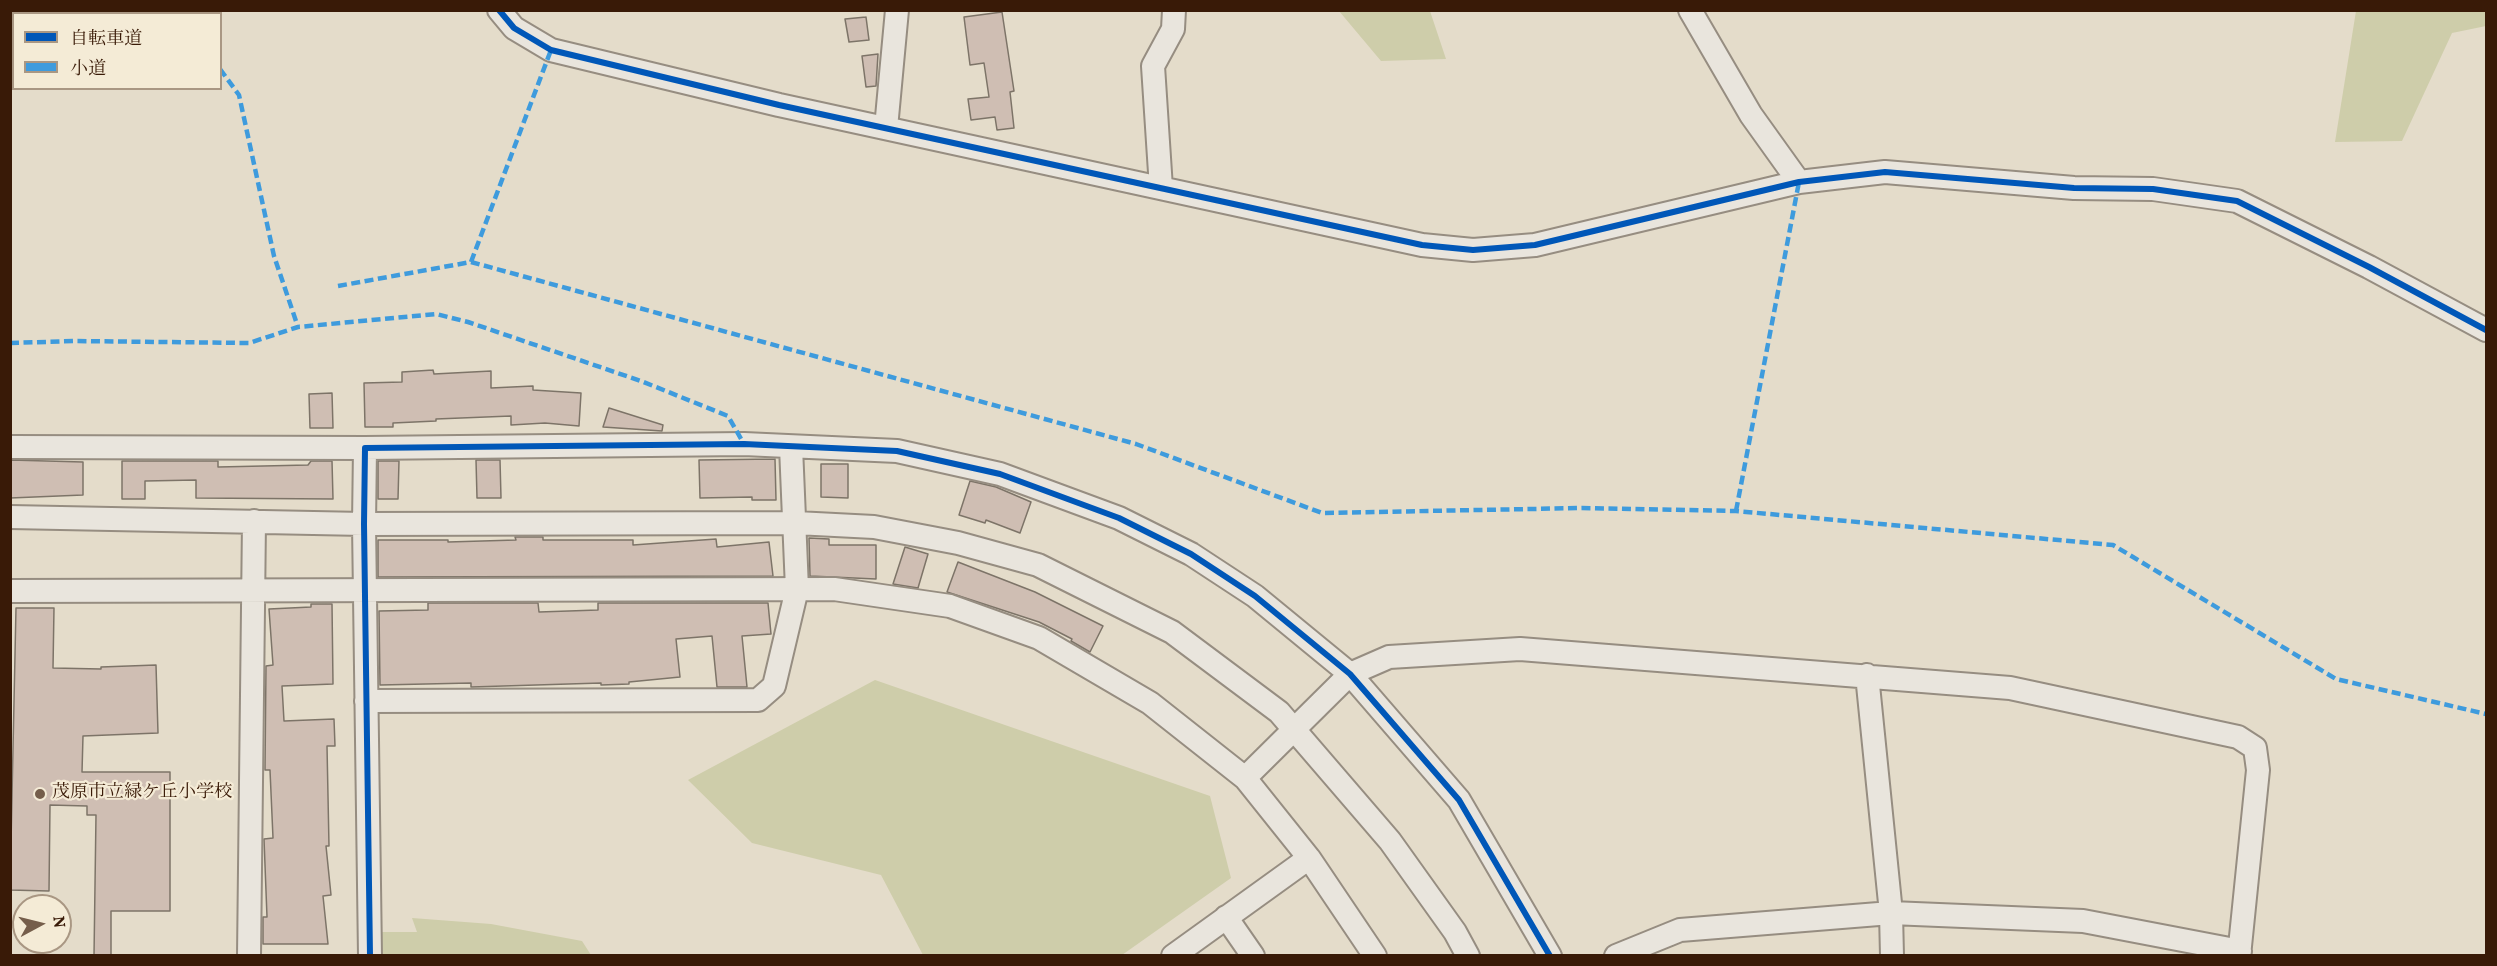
<!DOCTYPE html>
<meta charset="utf-8">
<style>
body{margin:0}
#map{position:relative;width:2497px;height:966px;overflow:hidden;background:#e4dcca;font-family:Vollkorn,"Noto Serif JP",serif}
canvas{display:block}
.frame{position:absolute;inset:0;border:12px solid #391a07;pointer-events:none}
.legend{position:absolute;left:12px;top:12px;width:210px;height:78px;box-sizing:border-box;background:#f4ebd6;border:2px solid #a99783;margin:0;padding:8px 10px;list-style:none;font-size:18px;color:#391a07}
.legend li{display:flex;align-items:center;gap:12px;height:30px}
.legend b{width:30px;border:2px solid #a99783}
.north{position:absolute;left:12px;top:894px;width:60px;height:60px;box-sizing:border-box;background:#f4ebd6;border:2px solid #a99783;border-radius:50%;rotate:83deg;font-size:16px;font-weight:700;line-height:24px;text-align:center;color:#391a07}
.north::after{content:'';display:block;margin:auto;width:21px;height:27px;background:#755e4b;clip-path:polygon(50% 0,100% 100%,50% 72%,0 100%)}
</style>
<div id="map">
<canvas width="2497" height="966"></canvas>
<div class="frame"></div>
<ul class="legend">
<li><b style="height:8px;background:#0057b8"></b>自転車道</li>
<li><b style="height:8px;background:#3e9bdd"></b>小道</li>
</ul>
<div class="north">N</div>
</div>
<script>
const ctx = document.querySelector('canvas').getContext('2d');
ctx.lineJoin = 'round';
function fill(path, color) {
  ctx.fillStyle = color;
  ctx.fill(path, 'evenodd');
}
function shape(rows) {
  const path = new Path2D();
  for (const r of rows) {
    path.moveTo(r[0], r[1]);
    for (let i = 2; i < r.length; i += 2) path.lineTo(r[i], r[i + 1]);
  }
  return path;
}
function stroke(path, color, width, dash) {
  ctx.strokeStyle = color;
  ctx.lineWidth = width;
  ctx.lineCap = dash ? 'butt' : 'round';
  ctx.setLineDash(dash || []);
  ctx.stroke(path);
}
function drawText(font, color, halo, rows, align = 'center') {
  ctx.font = font + ' Vollkorn,"Noto Serif JP",serif';
  ctx.lineWidth = 4.5;
  ctx.setLineDash([]);
  ctx.textBaseline = 'middle';
  ctx.strokeStyle = halo;
  ctx.fillStyle = color;
  for (const [text, x, y, turn = 0] of rows) {
    ctx.save();
    ctx.translate(x, y);
    ctx.rotate((+turn || 0) * Math.PI / 180);
    ctx.textAlign = isNaN(turn) ? turn : align;
    if (halo) ctx.strokeText(text, 0, 0);
    ctx.fillText(text, 0, 0);
    ctx.restore();
  }
}
fill(shape([
 [1339,11,1430,11,1446,59,1381,61],
 [2356,11,2486,11,2486,26,2452,33,2402,141,2335,142],
 [875,680,1210,796,1231,878,1122,955,923,955,881,875,752,843,688,780],
 [412,918,491,924,582,941,591,955,375,955,375,932,417,932]
]), '#cecdaa');
const building = shape([
 [1002,12,1014,91,1010,92,1014,128,997,130,995,117,971,120,968,99,989,97,984,63,970,65,964,17,1002,12],
 [866,17,869,40,849,42,845,19,866,17],
 [878,54,876,86,866,87,862,56,878,54],
 [433,370,434,374,491,371,491,388,533,386,533,390,581,393,579,426,545,423,511,425,511,416,436,419,436,421,393,423,393,427,365,427,364,383,402,382,402,372,433,370],
 [332,393,333,428,310,428,309,394,332,393],
 [609,408,663,425,662,431,603,427,609,408],
 [775,459,776,500,752,500,752,497,700,498,699,460,775,459],
 [10,460,83,462,83,495,10,498,10,460],
 [476,460,500,460,501,498,477,498,476,460],
 [122,461,218,461,218,467,308,465,311,461,332,461,333,499,196,498,196,480,145,481,145,499,122,499,122,461],
 [378,461,399,461,398,499,378,499,378,461],
 [821,464,848,464,848,498,821,497,821,464],
 [970,481,996,487,1031,502,1020,533,986,520,985,523,959,515,970,481],
 [515,537,543,537,543,540,633,540,633,545,716,539,717,547,769,542,773,576,378,577,378,540,448,540,448,542,516,540,515,537],
 [809,538,829,539,829,545,876,545,876,579,810,576,809,538],
 [905,547,928,554,918,588,893,584,905,547],
 [958,562,1035,592,1103,626,1090,652,1071,641,1072,639,1039,622,947,592,958,562],
 [428,603,538,603,539,612,598,610,598,603,768,603,771,634,742,636,747,687,717,687,712,636,676,639,680,677,629,682,629,684,601,685,601,683,471,687,471,683,380,685,379,611,428,610,428,603],
 [311,604,332,604,333,684,282,686,284,721,334,719,335,746,327,746,329,846,326,846,331,895,323,896,328,944,263,944,263,917,267,917,264,839,273,838,270,770,265,770,266,666,273,665,269,609,311,607,311,604],
 [16,608,54,608,53,668,101,669,101,667,156,665,158,733,83,736,82,772,170,772,170,911,111,911,111,956,94,956,96,815,87,815,87,806,50,805,49,891,10,890,16,608]
]);
fill(building, '#cfbeb3');
stroke(building, '#7d7468', 1.5);
const minor = shape([
 [499,10,514,28,551,50,779,105,1422,245,1473,250,1535,245,1799,182,1885,172,2074,188,2153,189,2237,201,2369,267,2486,330],
 [1690,10,1751,115,1799,182],
 [886,128,897,10],
 [1161,188,1153,66,1173,29,1174,10],
 [10,447,365,448],
 [10,517,364,524,796,523,874,527,958,543,1038,565,1172,632,1279,712,1390,841,1455,932,1468,956],
 [10,591,834,589,950,606,1039,638,1150,703,1245,778,1309,858,1375,956],
 [1867,675,1891,913,1892,956],
 [366,701,758,700,774,686,797,589,791,447],
 [1245,778,1350,674,1389,657,1520,649,2010,688,2238,737,2255,748,2258,770,2239,956],
 [1226,917,1253,956],
 [249,956,254,521],
 [370,956,364,524,365,448,744,444,897,451,1000,474,1119,518,1191,554,1255,596,1350,674,1459,800,1550,956],
 [1173,956,1309,858],
 [1616,956,1680,930,1891,913,2083,921,2240,951]
]);
stroke(minor, '#968d81', 26);
stroke(minor, '#e9e5dd', 22);
stroke(shape([
 [177,10,179,14],
 [220,69,239,95,274,256,298,327],
 [471,262,551,50],
 [338,286,471,262,1136,444,1322,513,1582,508,1736,511,2113,545,2336,679,2486,714],
 [10,343,75,341,249,343,298,327,436,314,468,322,641,381,728,416,744,444],
 [1736,511,1799,182]
]), '#3e9bdd', 4.5, [9, 4.5]);
stroke(shape([
 [499,10,514,28,551,50,779,105,1422,245,1473,250,1535,245,1799,182,1885,172,2074,188,2153,189,2237,201,2369,267,2486,330],
 [370,956,364,524,365,448,744,444,897,451,1000,474,1119,518,1191,554,1255,596,1350,674,1459,800,1550,956]
]), '#0057b8', 6);
for (const [x, y, r, color] of [
 [40,794,6,"#755e4b"]
]) {
  const dot = new Path2D();
  dot.arc(x, y, r, 0, 2 * Math.PI);
  ctx.fillStyle = color;
  ctx.fill(dot);
  stroke(dot, '#f4ebd6', 2);
}
drawText('18px', '#391a07', '#f4ebd6', [
 ["茂原市立緑ケ丘小学校",52,794]
], 'left');
</script>
